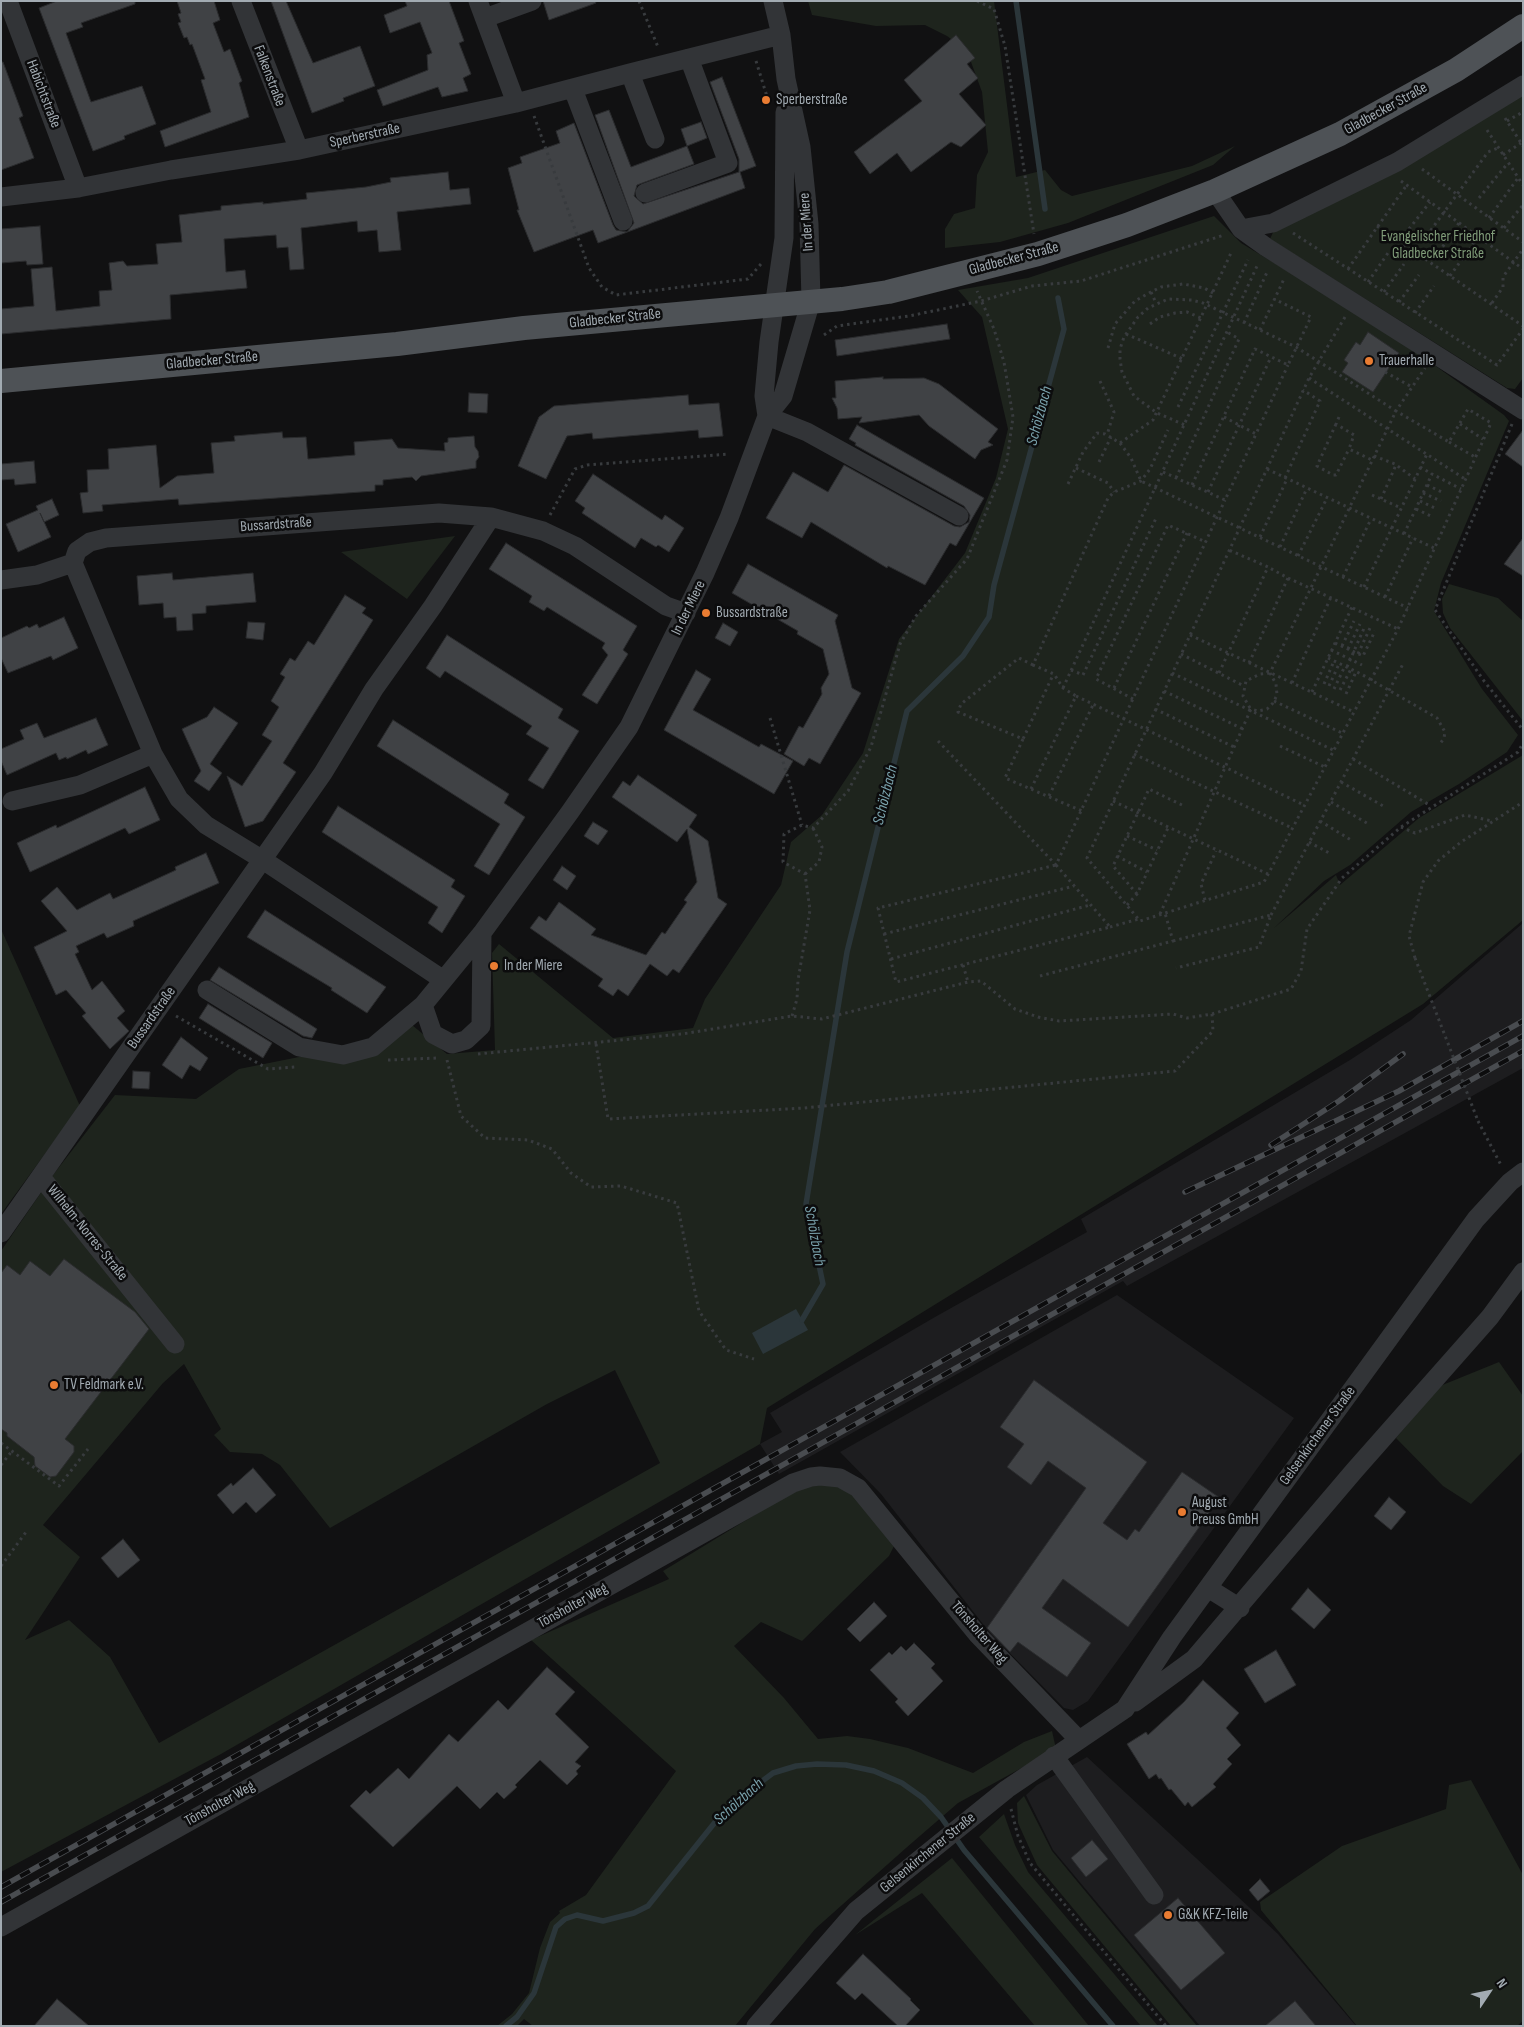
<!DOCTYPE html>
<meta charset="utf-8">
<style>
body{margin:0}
#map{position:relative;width:1524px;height:2027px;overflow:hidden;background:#111112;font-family:"Sofia Sans Condensed",sans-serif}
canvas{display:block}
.frame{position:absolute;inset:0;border:2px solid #a2abb2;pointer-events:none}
.north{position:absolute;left:1464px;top:1967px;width:50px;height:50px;-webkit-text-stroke:4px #0c0c0d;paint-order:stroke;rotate:56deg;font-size:14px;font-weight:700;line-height:20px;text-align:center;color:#a2abb2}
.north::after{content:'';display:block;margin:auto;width:18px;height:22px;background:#a2abb2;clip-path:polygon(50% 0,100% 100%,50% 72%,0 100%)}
</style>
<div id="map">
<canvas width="1524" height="2027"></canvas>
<div class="frame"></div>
<div class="north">N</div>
</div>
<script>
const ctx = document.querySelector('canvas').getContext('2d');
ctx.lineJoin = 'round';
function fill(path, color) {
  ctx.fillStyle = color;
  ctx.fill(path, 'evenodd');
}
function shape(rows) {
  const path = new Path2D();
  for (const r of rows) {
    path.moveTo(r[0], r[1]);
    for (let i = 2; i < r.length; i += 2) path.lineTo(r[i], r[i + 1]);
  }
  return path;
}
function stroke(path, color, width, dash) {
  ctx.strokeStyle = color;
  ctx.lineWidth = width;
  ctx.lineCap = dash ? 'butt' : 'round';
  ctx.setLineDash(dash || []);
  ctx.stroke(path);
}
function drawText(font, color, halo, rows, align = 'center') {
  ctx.font = font + ' "Sofia Sans Condensed",sans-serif';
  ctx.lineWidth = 5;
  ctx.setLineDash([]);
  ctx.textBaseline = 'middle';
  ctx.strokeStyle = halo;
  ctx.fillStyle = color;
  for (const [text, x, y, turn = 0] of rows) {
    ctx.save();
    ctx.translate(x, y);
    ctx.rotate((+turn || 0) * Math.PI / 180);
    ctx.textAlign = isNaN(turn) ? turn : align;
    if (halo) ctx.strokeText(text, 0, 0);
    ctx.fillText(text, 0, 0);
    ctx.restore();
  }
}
fill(shape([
 [1523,923,1523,1068,1127,1286,1123,1281,779,1474,760,1444,782,1432,770,1413,935,1317,1087,1232,1081,1219,1350,1060,1411,1020],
 [1117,1295,1294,1418,1088,1701,1073,1710,1064,1708,990,1633,881,1494,840,1452],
 [1087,1757,1278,1934,1356,2026,1200,2026,1053,1850,1026,1795,1037,1785]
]), '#1d1d1f');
fill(shape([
 [808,1,994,1,1016,177,1045,170,1061,190,1072,196,1192,166,1235,146,1213,165,1068,223,1000,242,945,248,945,229,954,214,975,208,977,175,988,152,982,92,967,51,947,36,925,25,876,26,812,15],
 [1523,93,1523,378,1515,389,1507,388,1270,239,1275,228],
 [1214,216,1241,243,1349,308,1430,362,1504,415,1509,421,1441,583,1434,611,1482,689,1518,735,1507,752,1459,784,1411,812,1350,865,1324,881,1274,928,1336,875,1340,885,1419,818,1523,755,1523,920,1423,1004,767,1408,760,1444,221,1754,1,1872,1,1251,53,1175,115,1095,196,1099,239,1069,354,1046,412,1025,447,1054,495,1050,492,953,499,944,613,1038,693,1028,705,999,781,885,791,842,822,815,863,753,899,639,965,553,996,478,1008,429,982,317,958,290,1028,278],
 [184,1364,221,1429,214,1435,230,1452,262,1454,280,1465,330,1528,547,1404,615,1370,660,1463,159,1743,110,1657,69,1620,25,1640,80,1557,43,1525,163,1383],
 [455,536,407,599,341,552],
 [1449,584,1498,598,1523,621,1523,721,1450,628,1443,613,1442,599],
 [1,929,80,1106,1,1214],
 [1499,1362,1523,1396,1523,1451,1471,1504,1443,1486,1396,1438,1440,1386],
 [831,1482,853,1492,896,1542,889,1556,802,1641,761,1622,734,1646,784,1698,818,1739,847,1736,870,1739,908,1748,973,1773,1024,1742,1052,1731,1056,1749,958,1803,906,1848,815,1929,735,2026,533,2026,524,2019,517,2026,497,2026,512,2014,529,1993,540,1948,550,1922,560,1913,559,1911,586,1895,676,1771,531,1640,669,1579,663,1571,797,1489],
 [1471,1780,1523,1875,1523,2021,1517,2026,1357,2026,1261,1910,1260,1902,1342,1846,1446,1809,1449,1785],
 [1024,1796,1052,1851,1197,2026,1171,2026,1037,1865,1018,1823,1017,1803],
 [1004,1814,1015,1845,1028,1872,1158,2026,1141,2026,979,1837],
 [952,1858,1089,2026,1035,2026,922,1893,855,1935]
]), '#1e241d');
fill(shape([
 [796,1309,808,1330,763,1354,752,1333]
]), '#2b363a');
stroke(shape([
 [1016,1,1045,209],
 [802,1320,823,1284,806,1204,847,952,907,711,963,656,989,617,994,585,1064,329,1058,298],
 [506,2026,517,2017,534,1993,556,1927,565,1919,577,1915,603,1921,634,1913,648,1906,724,1811,749,1791,773,1773,796,1766,817,1764,846,1765,874,1771,902,1783,923,1798,941,1817,964,1850,1113,2026]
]), '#2b363a', 5.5);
const building = shape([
 [57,1,135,1,135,4,81,23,83,27,66,33,91,102,142,86,156,124,124,136,125,139,93,151,39,8,57,1],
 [177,1,214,1,220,20,213,23,224,52,230,49,242,81,239,83,249,117,165,147,160,131,211,112,201,80,205,79,192,44,190,45,187,37,184,38,178,23,181,22,178,14,181,13,177,1],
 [271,1,286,1,313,63,360,46,375,86,343,98,344,101,312,113,271,1],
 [405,1,449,1,464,41,459,43,471,74,463,78,468,91,442,97,438,87,383,106,377,90,428,70,427,55,432,53,420,22,390,33,384,15,407,6,405,1],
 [543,1,595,1,596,3,549,20,543,1],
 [956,35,975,58,967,64,978,78,959,94,986,125,961,147,951,142,911,172,897,153,870,174,854,152,922,101,904,80,956,35],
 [1,62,3,62,23,116,19,118,34,158,1,170,1,62],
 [722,77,756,166,740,172,745,188,598,243,593,230,534,252,517,210,519,210,508,168,522,163,520,157,560,143,556,131,574,123,613,225,616,230,627,232,634,223,595,115,609,110,631,167,687,146,694,164,637,185,634,196,643,204,739,172,739,159,710,82,722,77],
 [701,122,707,138,687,146,681,129,701,122],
 [448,172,450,190,469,188,471,204,397,212,401,250,379,252,377,230,358,232,357,221,301,228,304,269,290,270,288,247,277,248,276,235,224,239,226,272,245,270,247,288,170,295,171,319,1,334,1,309,34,306,31,269,52,267,56,311,100,306,99,291,112,290,109,263,123,261,127,266,158,264,156,244,182,242,179,215,221,210,221,206,263,202,263,204,307,199,306,193,366,187,391,182,390,178,448,172],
 [40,226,43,264,27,265,26,261,1,263,1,229,40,226],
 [947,324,950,339,837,356,835,340,947,324],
 [1368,332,1399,353,1373,392,1342,372,1348,363,1344,360,1356,342,1360,345,1368,332],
 [883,377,883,379,924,378,939,384,998,429,988,442,993,445,981,450,975,459,929,426,919,415,859,423,862,417,838,419,837,408,832,398,836,398,835,381,883,377],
 [469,393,488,394,487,413,468,412,469,393],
 [688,395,689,405,719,403,723,436,699,438,698,430,593,439,592,433,567,436,546,479,518,466,539,417,554,406,688,395],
 [857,425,984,498,956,546,950,543,925,585,888,566,887,568,811,522,802,538,766,518,793,472,828,492,844,465,954,526,960,527,969,522,970,515,964,506,855,445,856,443,849,439,857,425],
 [1523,430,1523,467,1505,454,1523,430],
 [282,432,283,438,306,437,308,459,355,455,354,442,392,439,398,448,445,451,444,443,448,442,448,438,474,436,475,447,478,451,479,457,476,461,476,468,421,476,416,481,412,477,383,480,383,485,375,485,375,491,179,505,178,499,102,505,103,511,83,513,80,493,88,492,87,470,109,469,108,449,156,445,160,488,177,476,214,473,211,443,235,441,234,436,282,432],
 [34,461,36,483,15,485,14,479,1,480,1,464,34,461],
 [593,474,662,520,665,515,684,528,669,552,658,545,656,547,641,538,635,548,582,513,585,508,575,501,593,474],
 [52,499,59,515,44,522,40,513,51,537,18,552,6,524,38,510,36,506,52,499],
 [1523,538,1523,576,1504,564,1523,538],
 [506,543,637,626,623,650,628,654,597,704,582,695,608,655,602,648,605,643,547,607,544,611,529,602,532,596,489,569,506,543],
 [748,564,838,615,835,621,852,688,861,693,820,764,809,758,804,766,784,754,799,726,803,728,822,694,821,688,829,674,823,649,797,634,798,631,732,593,748,564],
 [172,573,173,580,253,573,256,602,206,606,206,613,192,614,193,630,177,631,176,617,164,618,163,603,139,605,137,576,172,573],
 [345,595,366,608,362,613,373,620,283,763,296,772,263,821,245,827,227,776,242,786,272,741,262,735,279,707,271,701,285,677,280,674,290,658,295,661,308,641,314,645,345,595],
 [64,617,78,648,53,660,51,656,8,673,1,658,1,638,27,626,29,628,37,624,39,628,64,617],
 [248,622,265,623,263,640,246,638,248,622],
 [723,623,738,632,730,646,715,638,723,623],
 [447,635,563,709,558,718,579,731,543,789,528,780,549,748,526,734,532,726,445,671,440,678,426,668,447,635],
 [696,670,711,679,693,710,759,747,761,744,793,761,774,794,664,730,696,670],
 [214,707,238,723,210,764,222,773,209,791,194,781,201,771,182,729,207,717,214,707],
 [96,718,108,745,88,754,86,750,67,759,66,757,59,760,56,753,7,775,1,761,1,749,24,739,20,730,37,723,44,738,96,718],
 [393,720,509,794,504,803,525,817,489,875,474,866,500,824,377,746,393,720],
 [638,775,697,815,689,827,708,841,718,898,727,904,679,973,673,969,667,976,650,964,628,996,618,989,613,996,598,986,603,979,530,928,539,916,546,921,559,902,596,929,591,935,646,955,662,932,665,934,687,902,684,900,697,882,687,829,677,842,612,797,623,781,630,786,638,775],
 [145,787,160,820,129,834,125,828,30,872,17,843,56,825,57,828,145,787],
 [338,806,455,880,451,887,465,896,442,933,428,923,438,907,322,832,338,806],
 [593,822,608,831,598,845,584,836,593,822],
 [206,853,219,883,133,921,134,926,107,938,104,933,76,946,79,952,75,954,92,990,102,981,125,1011,117,1018,129,1031,110,1049,82,1016,86,1013,66,990,56,995,34,947,67,931,41,901,57,887,77,910,110,893,113,899,176,870,175,867,206,853],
 [562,866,576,876,567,890,553,880,562,866],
 [265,910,386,987,367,1013,331,990,332,988,247,937,265,910],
 [219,967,317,1029,312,1038,303,1036,210,980,219,967],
 [208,1004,272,1043,263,1058,199,1018,208,1004],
 [181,1037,208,1058,200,1071,190,1065,182,1079,162,1065,181,1037],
 [133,1071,150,1072,149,1089,132,1088,133,1071],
 [64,1259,135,1312,149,1329,65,1439,74,1446,74,1452,56,1476,50,1477,35,1466,34,1457,7,1436,7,1433,1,1429,1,1273,7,1265,20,1275,30,1261,50,1276,64,1259],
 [1034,1380,1147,1462,1103,1523,1127,1540,1135,1529,1139,1532,1182,1472,1220,1498,1128,1627,1063,1579,1042,1608,1091,1643,1067,1677,1018,1642,1010,1652,987,1628,1086,1488,1048,1461,1031,1485,1007,1467,1024,1444,1000,1427,1034,1380],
 [253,1468,276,1495,256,1513,246,1502,233,1514,217,1495,231,1483,233,1486,253,1468],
 [1389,1497,1406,1512,1391,1530,1374,1516,1389,1497],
 [123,1539,140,1560,118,1578,101,1558,123,1539],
 [1308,1588,1331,1610,1314,1629,1291,1609,1308,1588],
 [874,1602,887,1616,860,1642,847,1629,874,1602],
 [914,1643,935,1664,931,1668,943,1681,908,1716,895,1702,898,1699,870,1670,889,1652,892,1655,901,1646,906,1651,914,1643],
 [1276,1650,1296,1685,1265,1703,1244,1669,1276,1650],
 [547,1667,575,1692,555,1714,589,1747,575,1762,581,1766,576,1771,578,1774,567,1785,540,1760,515,1785,517,1787,504,1799,497,1792,480,1809,457,1786,393,1847,350,1806,366,1790,370,1794,398,1768,409,1779,449,1734,458,1742,498,1700,508,1710,547,1667],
 [1203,1680,1239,1713,1226,1728,1241,1745,1227,1759,1232,1764,1213,1784,1216,1787,1192,1807,1188,1802,1185,1806,1171,1789,1169,1790,1161,1778,1159,1779,1156,1774,1149,1779,1127,1744,1146,1732,1148,1735,1184,1702,1203,1680],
 [1092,1840,1108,1859,1086,1877,1071,1858,1092,1840],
 [1260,1879,1270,1891,1258,1901,1249,1890,1260,1879],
 [1178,1898,1225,1953,1181,1990,1134,1935,1178,1898],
 [863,1954,911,1999,910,2000,920,2010,905,2026,898,2026,862,1993,855,2000,836,1983,863,1954],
 [57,1999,89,2026,34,2026,57,1999],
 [1295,2001,1316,2026,1265,2026,1295,2001]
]);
fill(building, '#404245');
stroke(building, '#2b2c2e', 1);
stroke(shape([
 [639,1,658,47],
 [977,1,994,9,1005,46,1034,234],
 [756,61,769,103],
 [534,116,589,268,602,287,616,295,748,279,761,264],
 [1505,118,1523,146],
 [1507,121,1523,112],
 [1487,130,1523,185],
 [1503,155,1521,143],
 [1422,169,1523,242],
 [1401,181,1523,269],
 [1479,198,1508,163],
 [1489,218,1518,178],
 [1377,226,1523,326],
 [1504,228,1523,205],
 [1409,229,1430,202],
 [1293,233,1497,365,1523,329],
 [1423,241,1488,152,1498,148],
 [1439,252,1459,223],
 [1348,269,1406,186],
 [1450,276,1478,237],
 [1368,282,1388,253],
 [1151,292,1156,303],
 [1384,292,1404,264],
 [1399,302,1419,275],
 [1492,303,1503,287,1503,277,1523,249],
 [1415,313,1434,286],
 [1345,317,1309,378,1087,858,1140,921,1264,882,1398,629,1491,423,1468,409,1449,442,1396,411,1425,368],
 [1244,323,1268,270],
 [1150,324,1160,317,1175,313,1187,312,1201,318],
 [1260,330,1284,279],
 [1126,334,1183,359],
 [824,335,837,326,909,316,981,301,1032,286,1081,281,1224,235],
 [1108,348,1115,324,1135,301,1149,293,1161,287,1183,284,1204,288,1213,293],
 [1385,372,1412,387],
 [1309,378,1465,479],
 [1100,381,1114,412,1107,435],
 [1178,407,1248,260],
 [1224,417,1256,434,1288,365],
 [1339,417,1336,424,1354,435,1349,449,1372,460],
 [1336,424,1317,466,1333,475,1336,475,1349,449],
 [1460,424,1483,439],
 [1512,424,1435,610,1484,681,1523,730],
 [1449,442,1475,457],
 [1120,443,1131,458,1141,481,1408,608],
 [1374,456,1395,464,1415,479],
 [1099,462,1111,437],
 [1420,467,1432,474],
 [1076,468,1108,483,1114,492],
 [1267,469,1434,548],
 [1163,472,1225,500,1256,434],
 [1176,478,1239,339,1227,332],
 [1285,478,1320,401,1303,390],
 [1068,484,1083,452,1097,433,1105,434,1120,443,1153,420,1231,253],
 [1192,485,1255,349,1288,365,1311,317,1274,299],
 [1427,485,1444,493],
 [1208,492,1271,357],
 [1423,493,1441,501],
 [1372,495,1401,508],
 [1381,499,1396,465],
 [1420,501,1437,509],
 [1416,509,1433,517],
 [550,515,575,469,587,465,729,454],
 [1404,534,1432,474,1461,489],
 [1260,537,1287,479],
 [1280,547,1307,488],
 [1298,556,1327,498],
 [1343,577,1371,519],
 [1288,578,1398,629],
 [1364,587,1427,454],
 [1385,597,1413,538],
 [1190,635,1354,712],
 [1335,643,1363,656,1375,631],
 [1342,646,1354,621],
 [1348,649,1360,624],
 [1331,650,1362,665],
 [1181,654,1244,686],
 [1358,654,1370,628],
 [1328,658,1361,674,1437,718,1445,732,1444,738,1440,744],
 [1249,663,1288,578,1268,567],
 [1033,665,1019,658,961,704,958,712,1023,739,1053,675],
 [1347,667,1365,626],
 [1071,670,1083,675,1157,516],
 [1172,673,1333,750],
 [1219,673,1268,567,1229,550],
 [1292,683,1331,597],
 [1324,684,1334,661],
 [1329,686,1339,664],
 [1063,688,1258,264],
 [1114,688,1187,533],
 [1334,689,1345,666],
 [1340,690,1351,669],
 [1164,691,1243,729],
 [1312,692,1352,607],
 [1346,694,1356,672],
 [1076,696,1304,805],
 [1133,699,1096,679,1168,525,1206,542],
 [1274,701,1342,733],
 [1250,708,1243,696,1246,681,1260,674,1269,673],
 [1155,709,1234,747],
 [770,718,802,825],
 [1023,739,1005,778,1082,811],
 [938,741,1056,865,1225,500],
 [1280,746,1325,767],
 [1134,754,1292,828],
 [1353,759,1431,806],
 [1341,782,1385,807],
 [1031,789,1076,696,1063,688,1054,674,1033,665,1108,498,1114,492,1141,481,1150,469,1168,430],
 [1049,796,1093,705],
 [1113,801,1268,874],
 [1331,802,1370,825],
 [1320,821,1351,840],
 [1401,827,1415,833,1465,815,1492,821],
 [1127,836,1157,850],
 [1309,842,1331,854],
 [1117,856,1147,872],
 [1056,865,1110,927,896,982,878,908,1056,865],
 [805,874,819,862,822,847,813,828],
 [1137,894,1113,866,1149,789,1184,806],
 [1205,900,1201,884,1216,851],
 [1127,905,1137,894,1168,828],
 [1160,914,1251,709,1258,711,1267,709,1273,703,1277,695,1276,684,1270,673,1396,411,1296,347,1203,303,1192,300,1168,299,1148,308,1138,317,1124,337,1120,349,1120,359,1122,372,1134,396,1157,413,1185,425],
 [1271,915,1404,662],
 [1110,927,1139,919],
 [884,934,1074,886],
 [1173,941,1271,915,1259,947,1176,968],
 [1415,958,1409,936,1423,882,1438,861,1461,842,1523,802],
 [891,959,1090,905],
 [963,965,968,982],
 [1040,976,1173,941,1165,913],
 [176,1016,268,1069,295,1067],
 [792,1016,797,999,798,980,810,910,805,874,783,862,784,834,802,825,813,828,848,791,871,747,900,644,916,616,967,559,1007,460,1013,417,1004,362,994,329,977,291],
 [596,1044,608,1119,804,1108,1175,1071,1213,1031,1212,1014],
 [478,1054,682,1034,792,1016,822,1019,968,982,981,981,1015,1009,1038,1017,1059,1021,1173,1014,1187,1018,1212,1014,1291,989,1301,971,1307,929,1342,878,1401,827,1518,752,1523,743],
 [388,1060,437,1058],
 [447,1060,461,1116,485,1138,528,1140,552,1149,571,1173,591,1187,621,1186,677,1203,699,1311,726,1350,754,1359],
 [1478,1121,1502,1167],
 [1,1443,59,1486,88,1449],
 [1,1465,12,1451],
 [1,1566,26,1532],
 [1011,1809,1018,1836,1030,1863,1166,2026]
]), '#383b3e', 3, [2.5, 4]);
stroke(shape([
 [8,1,78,188],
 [241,1,299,150],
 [478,1,516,103],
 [485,18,532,1],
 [630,73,655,139],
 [573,89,623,221],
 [1215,191,1241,229,1266,247,1523,410],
 [645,193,728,163,689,58],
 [1,197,78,188,171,170,299,150,516,103,630,73,781,35],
 [1241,229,1273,223,1397,162,1523,85],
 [767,416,764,396,769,342,784,238,785,112],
 [767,416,807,432,959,516],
 [1,580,37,575,73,563],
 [12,801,80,785,153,754],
 [442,979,263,860,206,825,179,799,153,754,73,563,77,551,90,542,106,538,439,513,491,517,543,531,575,546,666,606,686,613],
 [207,990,299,1047,343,1055,373,1047,423,1005,482,933,570,812,629,727,705,573,729,518,767,416,783,396,811,301,809,224,801,147,786,79,781,35,773,1],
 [423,1005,433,1034,452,1044,466,1040,481,1026,482,933],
 [41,1177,175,1344],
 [1,1233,323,773,374,689,433,606,491,517],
 [1208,1588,1240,1608],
 [1135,1702,1194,1659,1354,1471,1490,1317,1523,1272],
 [1054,1756,1154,1895],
 [1,1927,793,1483,811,1477,820,1476,840,1478,858,1488,978,1635,1079,1740],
 [756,2026,856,1911,1007,1789,1125,1709,1172,1637,1476,1219,1510,1182,1523,1172]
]), '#323437', 19);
stroke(shape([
 [1,381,397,344,524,328,842,299,888,292,1038,254,1127,225,1215,191,1340,134,1456,70,1523,26]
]), '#4e5256', 24);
const rail = shape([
 [1271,1145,1339,1101,1403,1054],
 [1185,1192,1399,1091,1523,1021],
 [1,1887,1523,1036],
 [1,1902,1523,1051]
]);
stroke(rail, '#494c50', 5.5);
stroke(rail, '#0c0c0d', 4, [11]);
stroke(shape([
 [1415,958,1478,1121]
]), '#383b3e', 3, [2.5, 4]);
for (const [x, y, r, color] of [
 [766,100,5,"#e97c32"],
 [1369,361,5,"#e97c32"],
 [706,613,5,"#e97c32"],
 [494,966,5,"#e97c32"],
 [54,1385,5,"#e97c32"],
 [1182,1512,5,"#e97c32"],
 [1168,1915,5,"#e97c32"]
]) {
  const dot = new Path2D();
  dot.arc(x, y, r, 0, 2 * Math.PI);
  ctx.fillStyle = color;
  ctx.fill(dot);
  stroke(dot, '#0c0c0d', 2);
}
drawText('15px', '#a2abb2', '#0c0c0d', [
 ["Falkenstraße",269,76,69],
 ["Habichtstraße",43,94,69],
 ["Gladbecker Straße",1386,109,-29],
 ["Sperberstraße",365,136,-12],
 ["In der Miere",807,222,-94],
 ["Gladbecker Straße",1014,259,-15],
 ["Gladbecker Straße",615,319,-6],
 ["Gladbecker Straße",212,361,-5],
 ["Bussardstraße",276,525,-4],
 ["In der Miere",689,608,-64],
 ["Bussardstraße",152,1018,-55],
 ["Wilhelm-Norres-Straße",87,1233,51],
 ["Gelsenkirchener Straße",1318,1436,-54],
 ["Tönsholter Weg",573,1606,-29],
 ["Tönsholter Weg",979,1633,49],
 ["Tönsholter Weg",220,1804,-29],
 ["Gelsenkirchener Straße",928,1853,-39]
]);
drawText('15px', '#a2abb2', '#0c0c0d', [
 ["Sperberstraße",776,100],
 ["Trauerhalle",1379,361],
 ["Bussardstraße",716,613],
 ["In der Miere",504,966],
 ["TV Feldmark e.V.",64,1385],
 ["August",1192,1503],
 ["Preuss GmbH",1192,1520],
 ["G&K KFZ-Teile",1178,1915]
], 'left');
drawText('15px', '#819d7a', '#0c0c0d', [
 ["Evangelischer Friedhof",1438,237],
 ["Gladbecker Straße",1438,254]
]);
drawText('italic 16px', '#7aa2ac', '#0c0c0d', [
 ["Schölzbach",1040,416,-75],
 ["Schölzbach",886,795,-76],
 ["Schölzbach",814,1236,80],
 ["Schölzbach",739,1802,-42]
]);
</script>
